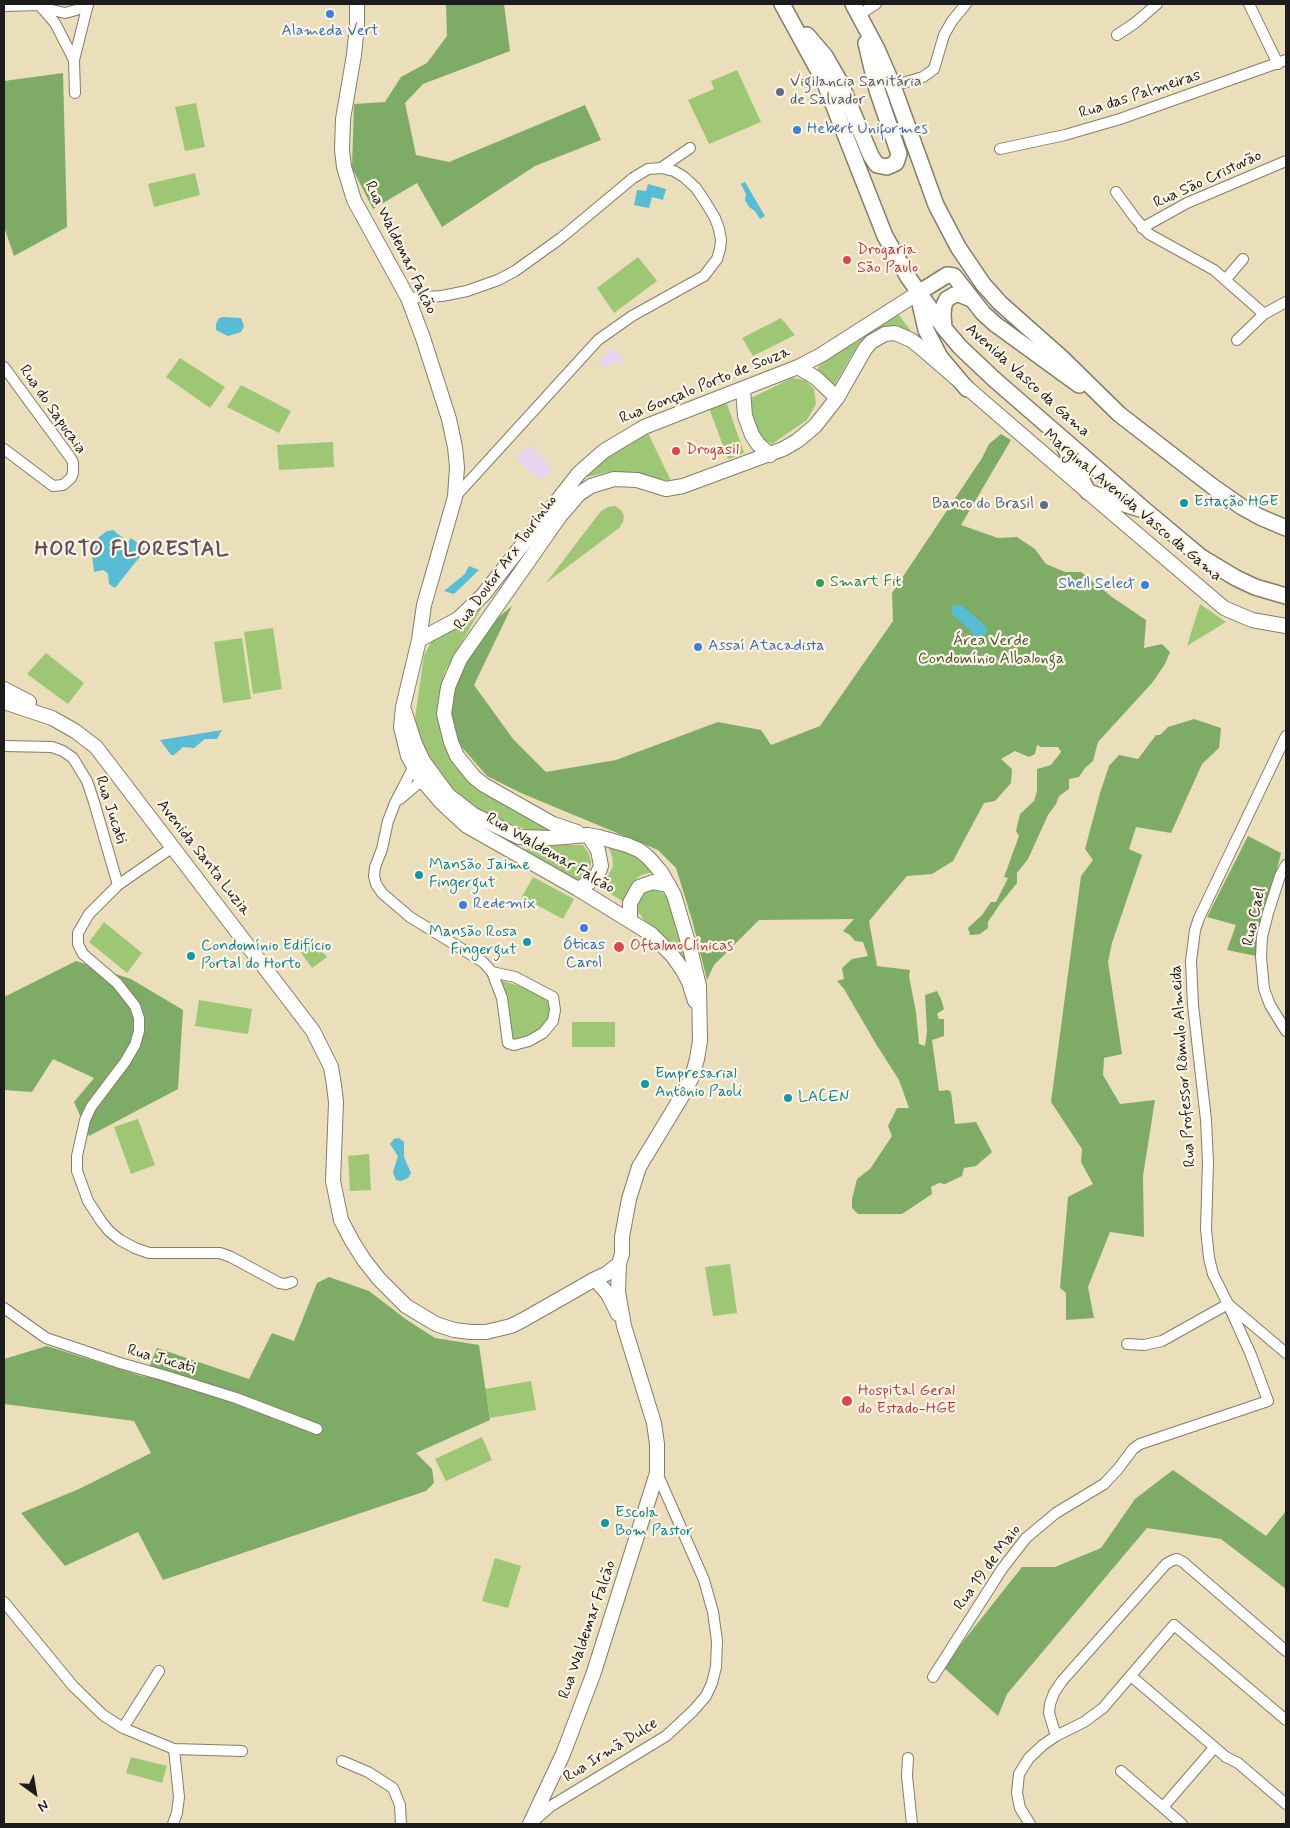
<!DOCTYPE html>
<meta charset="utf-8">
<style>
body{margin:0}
#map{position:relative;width:1290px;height:1828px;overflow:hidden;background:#ebdeba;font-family:Mynerve,sans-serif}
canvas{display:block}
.frame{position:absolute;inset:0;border:5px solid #1c1c1c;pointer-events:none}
.north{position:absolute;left:10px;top:1768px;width:50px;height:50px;-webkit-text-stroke:4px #fcf5e5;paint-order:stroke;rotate:148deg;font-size:14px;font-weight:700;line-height:20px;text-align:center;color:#1c1c1c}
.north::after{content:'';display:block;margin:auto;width:18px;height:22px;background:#1c1c1c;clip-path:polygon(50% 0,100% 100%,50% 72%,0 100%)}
</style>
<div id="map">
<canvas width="1290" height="1828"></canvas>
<div class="frame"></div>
<div class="north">N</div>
</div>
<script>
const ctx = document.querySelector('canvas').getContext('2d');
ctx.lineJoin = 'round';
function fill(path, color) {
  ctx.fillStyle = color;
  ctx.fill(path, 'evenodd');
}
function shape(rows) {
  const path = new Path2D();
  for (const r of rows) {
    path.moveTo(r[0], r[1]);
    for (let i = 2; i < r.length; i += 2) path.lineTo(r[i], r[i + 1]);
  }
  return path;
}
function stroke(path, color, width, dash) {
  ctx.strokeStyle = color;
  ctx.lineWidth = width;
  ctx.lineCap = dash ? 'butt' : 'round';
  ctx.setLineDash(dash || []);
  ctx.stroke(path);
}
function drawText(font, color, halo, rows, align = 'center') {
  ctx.font = font + ' Mynerve,sans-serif';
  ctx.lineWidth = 4.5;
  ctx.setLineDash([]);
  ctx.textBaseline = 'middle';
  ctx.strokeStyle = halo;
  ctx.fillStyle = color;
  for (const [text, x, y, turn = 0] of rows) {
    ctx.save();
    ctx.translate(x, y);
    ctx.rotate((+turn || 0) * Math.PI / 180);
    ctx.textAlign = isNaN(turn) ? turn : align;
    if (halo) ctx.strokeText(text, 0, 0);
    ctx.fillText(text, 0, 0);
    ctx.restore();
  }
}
fill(shape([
 [612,348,625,360,620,365,615,360,606,369,598,362],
 [529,445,553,468,541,481,516,459]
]), '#e5d3f0');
fill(shape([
 [737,70,761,122,709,144,688,100,714,89,711,81],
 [196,103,205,147,185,151,175,107],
 [195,173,200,195,154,207,148,184],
 [638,257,657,281,614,313,597,288],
 [898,314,918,340,897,326,881,328,859,343,829,394,820,379,818,370,819,363],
 [781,318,795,335,753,356,742,338],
 [180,358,225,387,210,408,166,377],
 [792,378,805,380,814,389,816,404,807,420,772,444,760,437,753,426,747,400],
 [241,385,291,411,279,433,227,407],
 [727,404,744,453,728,459,709,408],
 [647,431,671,481,613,471,578,479,606,453],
 [333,442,334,467,279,470,277,445],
 [615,506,621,510,624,516,623,522,619,528,546,583,601,511,608,507],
 [489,595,445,671,439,695,443,735,459,770,476,787,559,830,529,831,491,816,449,792,424,753,415,718,424,655,433,639],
 [1200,604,1226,622,1187,646],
 [273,628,282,689,253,694,244,632],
 [242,638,251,699,223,703,214,642],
 [46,653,84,683,68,704,27,674],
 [607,844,636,851,658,871,641,875,636,879,628,891,624,902,599,887,606,880,613,866,612,856],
 [558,845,583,845,589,854,591,862,590,872,585,879,578,881,566,877,516,848,527,849],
 [533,877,574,899,563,919,522,897],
 [653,888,660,890,669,899,689,964,673,946,645,921,638,912,637,901,643,892],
 [104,922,142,953,127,973,89,942],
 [311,936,327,957,312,968,297,947],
 [500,980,535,991,550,998,551,1011,548,1021,532,1034,511,1040,509,1012],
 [199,1000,252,1009,248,1034,195,1026],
 [615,1022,615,1047,572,1047,572,1022],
 [138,1119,155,1165,131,1174,114,1127],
 [369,1154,371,1190,350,1191,348,1156],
 [730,1264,737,1313,713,1316,705,1267],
 [531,1381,536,1410,490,1418,485,1389],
 [482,1437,492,1460,446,1481,435,1459],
 [495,1558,521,1566,508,1608,482,1601],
 [131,1757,167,1766,162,1783,126,1773]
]), '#9dc774');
fill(shape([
 [446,4,504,4,510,51,423,84,405,103,416,155,449,162,585,105,601,140,535,166,442,227,417,183,373,209,352,168,354,104,385,102,401,77,427,63,447,36],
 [63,73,67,227,14,256,4,227,4,81],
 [1001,434,1011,440,961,525,998,538,1017,537,1035,549,1046,564,1065,572,1081,572,1112,597,1146,620,1144,648,1162,644,1170,652,1165,664,1152,683,1098,742,1093,761,1085,768,1079,777,1069,779,1069,789,1059,796,1056,804,1048,815,1028,859,1017,873,1017,883,1000,904,988,922,988,928,980,934,970,935,968,928,982,915,991,902,996,902,1008,878,1004,877,1019,836,1016,831,1020,814,1034,801,1037,791,1037,769,1051,765,1061,752,1058,747,1041,747,1037,745,1035,754,1029,757,1015,751,1001,759,1012,769,1011,783,995,801,984,803,953,861,932,874,907,876,869,921,877,966,910,970,909,976,916,1012,919,1044,925,1046,927,1031,925,995,937,991,941,999,944,1009,937,1014,939,1019,944,1019,944,1036,932,1040,939,1091,948,1090,951,1092,955,1124,976,1122,992,1152,976,1166,964,1168,962,1176,945,1184,939,1183,931,1187,932,1194,902,1214,858,1214,852,1208,852,1199,857,1179,870,1169,892,1136,888,1126,897,1108,909,1108,899,1080,876,1044,844,989,837,981,844,979,842,968,852,959,868,956,863,942,855,941,850,935,843,931,854,919,759,920,714,965,707,980,693,923,676,868,658,850,521,793,487,776,459,744,451,713,459,670,488,626,512,606,474,685,513,739,546,772,616,760,718,722,761,730,771,745,820,726,893,621,892,593,982,458,989,444],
 [1194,719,1221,728,1219,748,1202,764,1171,833,1136,827,1129,849,1142,855,1112,943,1108,962,1122,1054,1104,1058,1103,1075,1120,1104,1155,1100,1143,1176,1144,1237,1110,1232,1088,1287,1094,1318,1066,1320,1066,1293,1060,1288,1068,1197,1093,1184,1081,1162,1082,1149,1051,1102,1081,876,1093,860,1085,849,1100,793,1109,766,1119,755,1138,759,1156,735,1160,735,1168,727],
 [1248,836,1281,853,1256,956,1227,950,1236,925,1207,917],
 [76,961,131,979,183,1010,178,1089,89,1136,74,1102,94,1078,53,1059,32,1092,4,1090,4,997],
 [329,1277,369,1291,407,1320,435,1338,479,1345,490,1420,416,1453,432,1469,434,1483,426,1491,163,1580,138,1532,65,1566,21,1513,79,1489,151,1453,134,1421,4,1404,4,1359,47,1346,145,1377,157,1348,249,1379,272,1333,294,1341,317,1283],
 [1173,1470,1266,1536,1286,1511,1286,1589,1221,1539,1147,1528,1007,1694,998,1716,943,1667,1022,1567,1055,1567,1101,1548,1135,1499]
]), '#7eac66');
fill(shape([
 [745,182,765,216,760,219,755,211,749,207,745,200,746,194,741,184],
 [648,184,666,189,663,200,652,197,649,208,634,205,637,190,646,191],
 [223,317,241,318,244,326,241,332,228,336,216,330,216,324,219,318],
 [113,530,128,542,131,538,146,549,115,588,109,584,108,574,104,570,94,572,92,554,99,537,107,531],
 [469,566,479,570,454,594,444,591,465,574],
 [954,605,961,605,986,626,987,633,981,637,976,636,952,614,951,608],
 [222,730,217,739,205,739,194,748,183,747,174,755,171,755,160,740],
 [399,1138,404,1142,404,1157,411,1173,408,1178,401,1181,396,1180,393,1172,398,1156,390,1144,394,1139]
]), '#56bdd4');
const street = shape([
 [1249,4,1278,64],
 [4,6,40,5,52,10,65,13,76,10,88,5],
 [42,8,55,23,74,60],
 [860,14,876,4],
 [1117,35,1135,23,1157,4],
 [893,86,923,77,934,69,944,35,952,21,966,4],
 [75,93,74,60,88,4],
 [1000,149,1065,135,1120,119,1286,60],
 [661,168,690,148],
 [1116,192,1135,218,1149,234,1214,270,1264,314],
 [1142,228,1187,203,1286,161],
 [1226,279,1243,259],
 [408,298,442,296,467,291,498,280,515,271,561,238,633,178,648,169,661,168,674,171,684,177,696,188,706,203,715,218,719,229,721,240,720,249,717,259,704,276,632,316,598,340,455,497],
 [1237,340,1264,314,1286,302],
 [4,367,70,457,73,462,73,473,71,478,63,485,53,486,4,449],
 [1286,736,1199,918,1195,930,1191,961,1193,1005,1206,1120,1208,1162,1206,1229,1209,1258,1213,1274,1228,1304,1286,1353],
 [4,746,52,747,63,751,73,758,87,781,94,802,118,885],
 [418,765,413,768,395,803,388,821,382,849,375,867,374,876,376,884,382,893,410,917,483,962,492,972,502,998,508,1043,514,1045,529,1041,543,1033,553,1021,555,1010,553,997,515,977,492,972],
 [400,799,427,776],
 [173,847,118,885,89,914,78,933,78,944,83,954,117,983,135,1006,139,1018,139,1031,135,1045,125,1062,91,1107,85,1120,77,1156,77,1171,88,1201,101,1221,109,1231,120,1240,135,1248,149,1253,220,1253,231,1257,279,1283,286,1284,292,1282],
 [1286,865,1280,876,1268,913,1262,937,1261,957,1264,989,1270,1005,1286,1031],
 [4,1308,46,1338,120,1363,166,1376,236,1398,317,1429],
 [4,1602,73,1686,103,1715,123,1728,174,1749,242,1751],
 [1131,1676,1226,1757,1238,1763,1286,1804],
 [933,1677,1002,1569,1026,1538,1056,1513,1104,1484,1118,1469,1133,1449,1140,1444,1268,1401,1251,1355,1228,1304,1162,1341,1144,1345,1127,1344],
 [123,1728,159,1671],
 [1056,1736,1049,1713,1050,1704,1054,1693,1062,1681,1166,1564,1171,1561,1177,1559,1183,1562,1286,1651],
 [908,1758,907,1776,912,1824],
 [342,1761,368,1772,393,1788,400,1805,401,1824],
 [1121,1771,1182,1824],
 [1163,1807,1214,1748],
 [535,1820,551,1806,666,1736,693,1711,706,1696,712,1683,716,1667,717,1641,713,1612,704,1580,657,1473],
 [173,1824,177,1813,179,1797,174,1749],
 [1030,1824,1020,1808,1017,1793,1019,1774,1029,1758,1043,1745,1056,1736,1084,1722,1103,1708,1174,1625,1286,1720]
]);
const secondary = shape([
 [357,4,357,25,354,55,343,119,342,150,344,167,354,200,408,298,423,338,449,419,455,447,457,467,455,497,424,605,419,640,403,707,401,727,408,756,421,779,441,802,467,826,578,889,651,934,672,955,682,969,689,982,695,1001],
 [798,367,816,378,837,398],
 [743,390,745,416,752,435,758,444,770,455],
 [419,640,458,619,483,595,579,473,604,451,644,427,798,367,821,355,918,293],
 [4,689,29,702],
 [4,702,52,718,75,731,96,747,313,1031,331,1067,334,1085,336,1102,333,1181,341,1220,352,1241,364,1260,379,1279,406,1306,436,1324,454,1330,471,1332,486,1332,511,1326,523,1320,595,1279,606,1274,619,1264],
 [403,707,415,744,423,761,448,795,474,815,519,837,552,838,588,835,599,837,627,845,639,850,648,857,661,872,674,895,691,952,699,986,700,1041,697,1059,692,1077,682,1096,639,1167,629,1199,622,1237,622,1254,619,1264,618,1292,624,1326,654,1423,657,1444,657,1473,593,1675,563,1754,530,1824],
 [577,832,553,824,484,785,474,777,457,756,451,742,444,714,448,687,460,659,560,516,579,494,591,486,614,479,637,480,666,489,683,486,783,449,797,441,815,426,837,398,865,349,871,342,885,334,895,333,911,340,920,347,1103,505,1224,608,1252,620,1286,626],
 [578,889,593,880,598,873,601,866,598,850,588,835],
 [630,921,630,903,639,887,653,882,669,885],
 [595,1279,608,1294,618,1314]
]);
const primary = shape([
 [782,4,824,81,885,236,908,277,944,328,960,347,995,380,1146,511,1201,557,1236,578,1255,587,1286,596],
 [853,4,877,49,893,86,936,205,958,247,983,284,1000,303,1062,358,1119,414,1212,486,1242,507,1260,517,1286,528],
 [807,35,825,56,840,82,871,156,877,165,887,167,896,163,899,154,877,90,866,43],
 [918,293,947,275,954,276,983,313,995,324,1079,385],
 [919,299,926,330,940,357,967,389],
 [944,328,943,314,944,305,947,299,954,295,959,294,971,299],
 [1062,442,1088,492,1140,509]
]);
stroke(street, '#847d6b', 12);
stroke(secondary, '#847d6b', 16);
stroke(primary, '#847d6b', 18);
stroke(street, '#fff', 10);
stroke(secondary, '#fff', 14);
stroke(primary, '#fff', 15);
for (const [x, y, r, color] of [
 [330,14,5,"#3f7fe0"],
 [780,92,5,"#5c6f8a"],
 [797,130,5,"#3f7fe0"],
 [847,260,5,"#e0444e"],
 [676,451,5,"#e0444e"],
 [1184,503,5,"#0f9aa8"],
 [1044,505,5,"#5c6f8a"],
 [820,583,5,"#2e9e5b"],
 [1145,585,5,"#3f7fe0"],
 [698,647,5,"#3f7fe0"],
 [419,875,5,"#0f9aa8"],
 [463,905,5,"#3f7fe0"],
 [584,928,5,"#3f7fe0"],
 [527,942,5,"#0f9aa8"],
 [619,947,6,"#e0444e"],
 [191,956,5,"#0f9aa8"],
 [645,1084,5,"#0f9aa8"],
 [788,1098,5,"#0f9aa8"],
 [847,1401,6,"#e0444e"],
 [605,1523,5,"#0f9aa8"]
]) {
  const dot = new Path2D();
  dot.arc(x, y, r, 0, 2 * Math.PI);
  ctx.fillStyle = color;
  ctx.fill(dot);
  stroke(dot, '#fcf5e5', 2);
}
drawText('16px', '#366cbe', '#fcf5e5', [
 ["Alameda Vert",330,32,"center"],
 ["Hebert Uniformes",807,130],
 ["Shell Select",1135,585,"right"],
 ["Assaí Atacadista",708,647],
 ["Redemix",473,905],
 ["Óticas",584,946,"center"],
 ["Carol",584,964,"center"]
], 'left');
drawText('16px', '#4e5e75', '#fcf5e5', [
 ["Vigilancia Sanitária",790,83],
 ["de Salvador",790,101],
 ["Banco do Brasil",1034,505,"right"]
], 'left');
drawText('16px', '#1c1c1c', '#fcf5e5', [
 ["Rua das Palmeiras",1140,95,-18],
 ["Rua São Cristovão",1208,180,-25],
 ["Rua Waldemar Falcão",400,248,64],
 ["Avenida Vasco da Gama",1027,381,42],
 ["Rua Gonçalo Porto de Souza",705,386,-22],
 ["Rua do Sapucaia",52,410,55],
 ["Marginal Avenida Vasco da Gama",1132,506,40],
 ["Rua Doutor Arx Tourinho",506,563,-54],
 ["Rua Jucati",110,810,72],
 ["Rua Waldemar Falcão",550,854,30],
 ["Avenida Santa Luzia",203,858,52],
 ["Rua Cael",1255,917,-78],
 ["Rua Professor Rômulo Almeida",1184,1066,-94],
 ["Rua Jucati",161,1360,16],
 ["Rua 19 de Maio",988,1568,-54],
 ["Rua Waldemar Falcão",588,1630,-71],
 ["Rua Irmã Dulce",611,1751,-32]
]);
drawText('16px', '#be3a42', '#fcf5e5', [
 ["Drogaria",857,251],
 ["São Paulo",857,269],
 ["Drogasil",686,451],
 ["OftalmoClínicas",630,947],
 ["Hospital Geral",858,1392],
 ["do Estado-HGE",858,1410]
], 'left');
drawText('16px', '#0d838f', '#fcf5e5', [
 ["Estação HGE",1194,503],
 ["Mansão Jaime",429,866],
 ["Fingergut",429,884],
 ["Mansão Rosa",517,933,"right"],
 ["Fingergut",517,951,"right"],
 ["Condomínio Edifício",201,947],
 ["Portal do Horto",201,965],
 ["Empresarial",655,1075],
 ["Antônio Paoli",655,1093],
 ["LACEN",798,1098],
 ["Escola",615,1514],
 ["Bom Pastor",615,1532]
], 'left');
drawText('16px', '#27864d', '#fcf5e5', [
 ["Smart Fit",830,583]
], 'left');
drawText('16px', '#49583b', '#fcf5e5', [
 ["Área Verde",991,642],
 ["Condomínio Albalonga",991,660]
]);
ctx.letterSpacing = '1px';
drawText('bold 21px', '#5f505c', '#fcf5e5', [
 ["HORTO FLORESTAL",132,551]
]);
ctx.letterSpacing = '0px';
</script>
